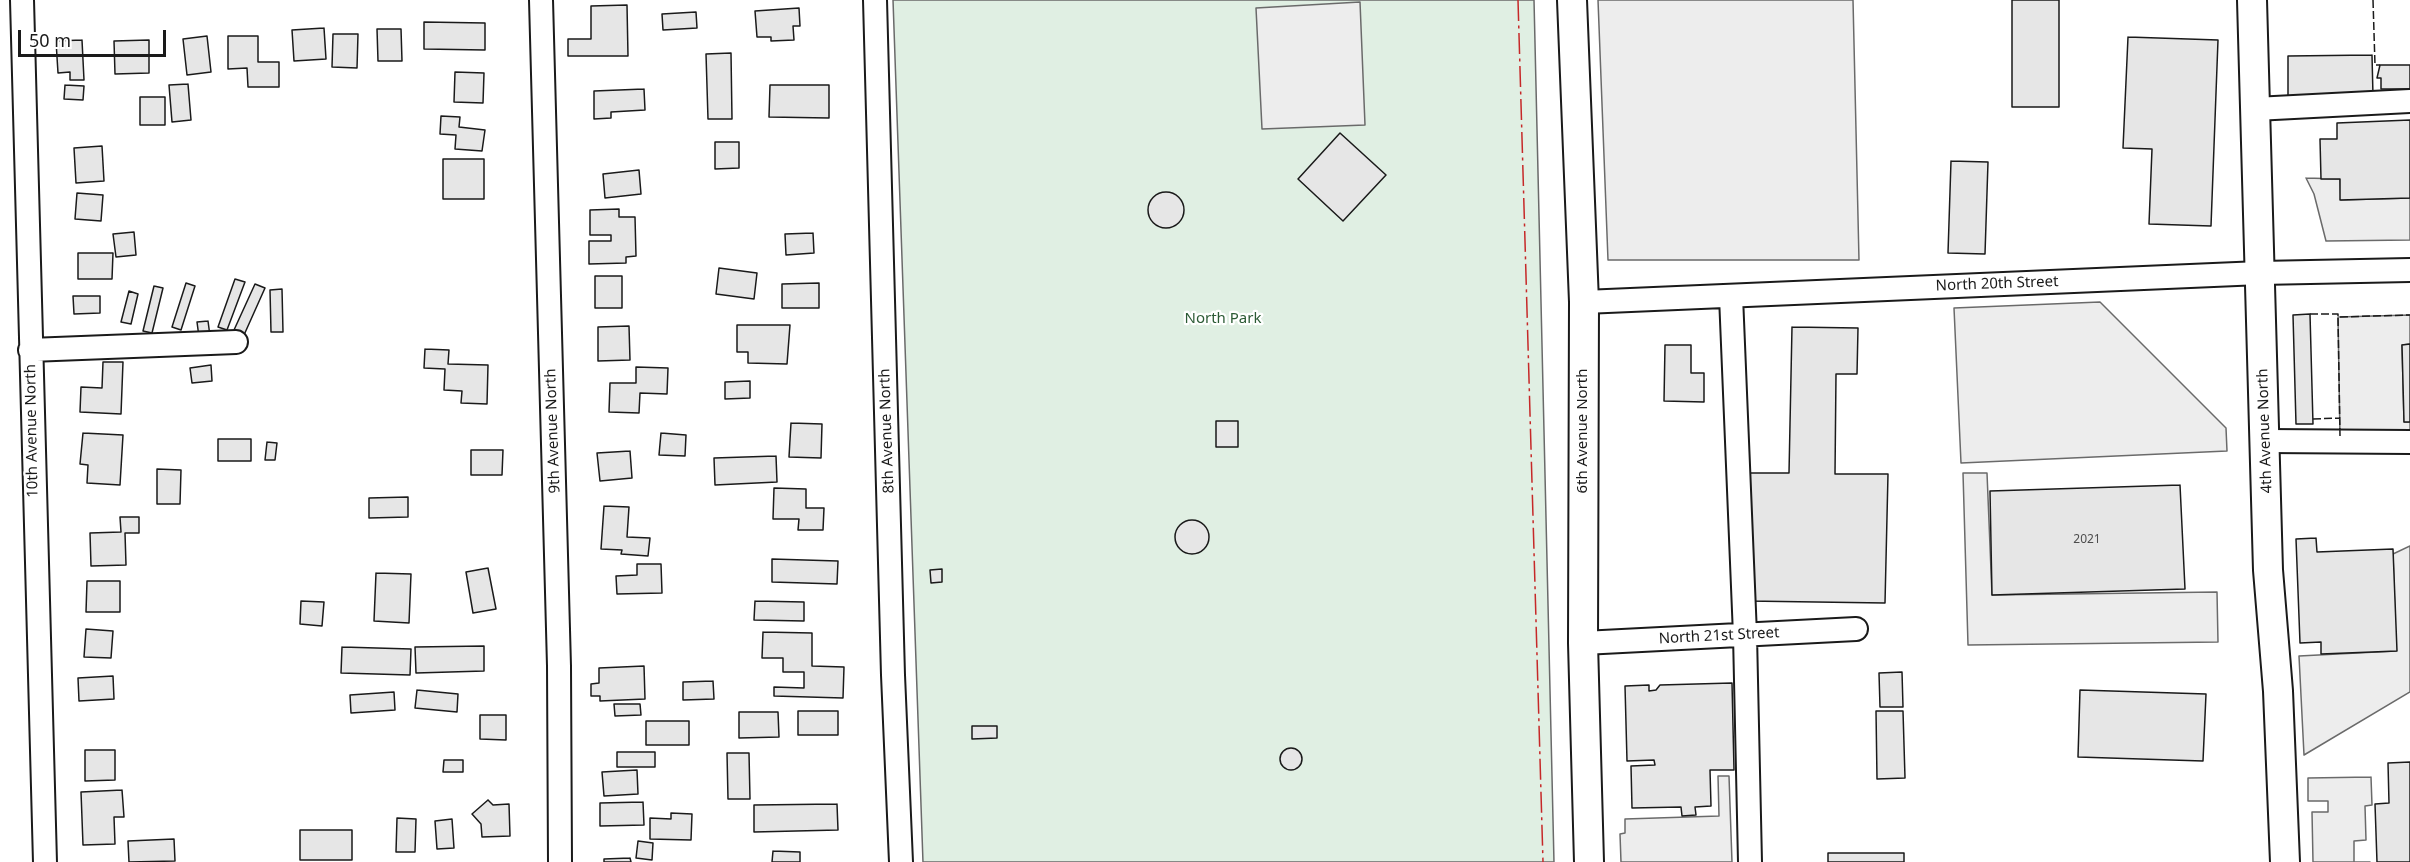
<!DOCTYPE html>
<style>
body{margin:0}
#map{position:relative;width:2410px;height:862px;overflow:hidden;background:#fff;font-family:"Noto Sans",sans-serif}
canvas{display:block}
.scale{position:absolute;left:18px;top:30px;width:148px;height:27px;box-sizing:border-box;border:3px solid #1a1a1a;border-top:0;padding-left:8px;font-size:18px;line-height:21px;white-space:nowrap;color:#1a1a1a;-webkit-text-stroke:4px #fff;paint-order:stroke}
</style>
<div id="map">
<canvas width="2410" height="862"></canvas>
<div class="scale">50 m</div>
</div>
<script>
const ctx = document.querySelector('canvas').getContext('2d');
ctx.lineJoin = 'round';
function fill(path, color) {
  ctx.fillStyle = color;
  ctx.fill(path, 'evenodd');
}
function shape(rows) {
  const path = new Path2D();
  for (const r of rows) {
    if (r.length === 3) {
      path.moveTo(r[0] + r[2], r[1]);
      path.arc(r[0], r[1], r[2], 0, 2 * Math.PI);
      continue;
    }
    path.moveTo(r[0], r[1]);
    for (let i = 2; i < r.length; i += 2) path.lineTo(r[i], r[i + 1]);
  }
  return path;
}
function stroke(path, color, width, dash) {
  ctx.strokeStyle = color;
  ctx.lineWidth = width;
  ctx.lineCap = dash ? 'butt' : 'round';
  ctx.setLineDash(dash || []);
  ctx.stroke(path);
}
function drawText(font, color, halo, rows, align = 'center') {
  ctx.font = font + ' "Noto Sans",sans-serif';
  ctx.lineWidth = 4.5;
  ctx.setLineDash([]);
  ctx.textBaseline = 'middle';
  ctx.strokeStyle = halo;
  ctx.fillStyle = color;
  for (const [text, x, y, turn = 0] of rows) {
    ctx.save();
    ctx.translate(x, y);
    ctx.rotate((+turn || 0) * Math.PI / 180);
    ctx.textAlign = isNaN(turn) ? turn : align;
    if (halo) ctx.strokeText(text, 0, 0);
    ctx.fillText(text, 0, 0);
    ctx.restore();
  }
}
const green = shape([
 [893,0,1534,0,1554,862,923,862,893,0]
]);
fill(green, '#e0efe3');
stroke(green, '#6a6a6a', 1.5);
const parking = shape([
 [1598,0,1853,0,1859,260,1608,260,1598,0],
 [1360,2,1365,125,1262,129,1256,8,1360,2],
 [2306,178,2340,179,2341,200,2410,198,2410,240,2326,241,2314,194,2306,178],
 [2100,302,2226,428,2227,451,1961,463,1954,308,2100,302],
 [2410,315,2410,344,2402,345,2404,422,2410,422,2410,436,2340,438,2338,317,2410,315],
 [1963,473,1987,473,1992,595,2217,592,2218,642,1968,645,1963,473],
 [2410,546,2410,692,2304,755,2299,656,2396,651,2393,554,2410,546],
 [1718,776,1729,776,1732,862,1621,862,1620,834,1625,833,1625,819,1719,816,1718,776],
 [2371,777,2372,805,2365,806,2366,840,2354,841,2354,862,2370,862,2313,862,2312,812,2328,812,2328,801,2308,801,2308,778,2371,777]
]);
fill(parking, '#ededed');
stroke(parking, '#6a6a6a', 1.5);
const building = shape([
 [2012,0,2059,0,2059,107,2012,107,2012,0],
 [627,5,628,56,568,56,568,39,591,39,591,6,627,5],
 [799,8,800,26,793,26,794,40,771,41,771,37,757,37,755,11,799,8],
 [696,12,697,28,663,30,662,14,696,12],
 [424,22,485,23,485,50,424,49,424,22],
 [324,28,326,59,294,61,292,30,324,28],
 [377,29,401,29,402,61,378,61,377,29],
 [333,34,358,34,357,68,332,67,333,34],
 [207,36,211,72,187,75,183,39,207,36],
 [228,36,258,36,258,62,279,62,279,87,248,87,247,68,228,69,228,36],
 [2128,37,2218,40,2211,226,2149,224,2152,149,2123,148,2128,37],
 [82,40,84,80,70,80,70,72,58,73,56,41,82,40],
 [149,40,149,73,115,74,114,41,149,40],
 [731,53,732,119,708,119,706,54,731,53],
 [2372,55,2373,96,2288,98,2288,56,2372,55],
 [2380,65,2410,65,2410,89,2381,89,2381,78,2377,78,2380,65],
 [455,72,484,73,483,103,454,102,455,72],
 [188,84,191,120,172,122,169,85,188,84],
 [65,85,84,86,83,100,64,99,65,85],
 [770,85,829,85,829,118,769,117,770,85],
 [644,89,645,110,611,112,611,118,594,119,594,91,644,89],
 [140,97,165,97,165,125,140,125,140,97],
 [441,116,460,117,459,127,485,130,482,151,455,149,456,135,440,134,441,116],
 [2410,120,2410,198,2340,200,2340,179,2321,179,2320,139,2337,139,2337,123,2410,120],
 [1340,133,1386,175,1343,221,1298,179,1340,133],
 [715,142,739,142,739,168,715,169,715,142],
 [102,146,104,181,76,183,74,148,102,146],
 [443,159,484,159,484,199,443,199,443,159],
 [1951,161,1988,162,1985,254,1948,253,1951,161],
 [639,170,641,194,605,198,603,174,639,170],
 [1166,210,18],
 [77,193,103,195,101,221,75,219,77,193],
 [619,209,619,217,635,217,636,256,626,257,626,263,589,264,589,241,611,241,611,235,590,235,590,210,619,209],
 [134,232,136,255,116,257,113,234,134,232],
 [813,233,814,253,786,255,785,234,813,233],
 [78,253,113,253,112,279,78,279,78,253],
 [719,268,757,273,754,299,716,294,719,268],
 [595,276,622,276,622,308,595,308,595,276],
 [235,279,245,282,227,330,218,327,235,279],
 [186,283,195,286,181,330,172,327,186,283],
 [819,283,819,308,782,308,782,284,819,283],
 [255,284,265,288,244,335,234,330,255,284],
 [154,286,163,288,152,333,143,331,154,286],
 [282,289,283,332,271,332,270,290,282,289],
 [129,291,138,294,131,324,121,322,129,291],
 [73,296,100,296,100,313,74,314,73,296],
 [2310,314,2313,424,2296,424,2293,315,2310,314],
 [208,321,210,336,199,337,197,322,208,321],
 [737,325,790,325,787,364,748,363,748,352,737,352,737,325],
 [629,326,630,360,598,361,598,327,629,326],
 [1792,327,1858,328,1857,374,1836,374,1835,474,1888,474,1885,603,1747,601,1749,473,1789,473,1792,327],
 [2410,344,2410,422,2404,422,2402,345,2410,344],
 [1665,345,1691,345,1691,373,1704,373,1704,402,1664,401,1665,345],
 [425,349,449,350,448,364,488,365,487,404,461,403,462,391,444,390,445,369,424,368,425,349],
 [103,362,123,362,121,414,80,412,81,387,102,388,103,362],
 [211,365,212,381,192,383,190,368,211,365],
 [636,367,668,368,667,394,640,393,639,413,609,412,610,383,636,383,636,367],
 [750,381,750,398,725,399,725,382,750,381],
 [1216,421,1238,421,1238,447,1216,447,1216,421],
 [791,423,822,424,821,458,789,457,791,423],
 [83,433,123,435,120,485,87,483,88,465,80,464,83,433],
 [661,433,686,435,685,456,659,455,661,433],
 [218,439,251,439,251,461,218,461,218,439],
 [267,442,277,443,275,460,265,460,267,442],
 [471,450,503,450,502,475,471,475,471,450],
 [630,451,632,478,600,481,597,453,630,451],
 [776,456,777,482,715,485,714,458,776,456],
 [157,469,181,470,180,504,157,504,157,469],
 [2180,485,2185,589,1992,595,1990,491,2180,485],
 [774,488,806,489,806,508,824,508,823,530,798,530,799,519,773,519,774,488],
 [408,497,408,517,369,518,369,498,408,497],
 [604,506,629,507,627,537,650,538,648,556,621,554,622,550,601,549,604,506],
 [120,517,139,517,139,533,125,533,126,565,91,566,90,533,121,532,120,517],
 [1192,537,17],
 [2316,538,2317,552,2393,549,2397,651,2321,654,2321,642,2300,643,2296,539,2316,538],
 [772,559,838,561,837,584,772,582,772,559],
 [637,564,661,564,662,593,617,594,616,576,637,575,637,564],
 [488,568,496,609,473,613,466,572,488,568],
 [942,569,942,582,931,583,930,570,942,569],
 [376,573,411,574,409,623,374,621,376,573],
 [87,581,120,581,120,612,86,612,87,581],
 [301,601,324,602,322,626,300,624,301,601],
 [755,601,804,602,804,621,754,620,755,601],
 [86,629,113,631,111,658,84,657,86,629],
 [763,632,812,633,812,666,844,667,843,698,774,696,774,687,804,688,804,672,783,672,783,658,762,658,763,632],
 [484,646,484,671,416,673,415,647,484,646],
 [342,647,411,649,410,675,341,673,342,647],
 [644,666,645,699,600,701,600,696,591,696,591,684,599,683,599,668,644,666],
 [1902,672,1903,707,1880,707,1879,673,1902,672],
 [113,676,114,699,79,701,78,678,113,676],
 [713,681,714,699,683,700,683,682,713,681],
 [1732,683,1734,770,1710,770,1711,806,1695,807,1696,815,1682,816,1681,807,1632,808,1631,766,1655,765,1654,760,1627,761,1625,686,1649,685,1649,691,1656,690,1660,685,1732,683],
 [417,690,458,694,457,712,415,708,417,690],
 [2080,690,2206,694,2203,761,2078,757,2080,690],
 [394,692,395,710,351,713,350,695,394,692],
 [614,704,640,704,641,715,615,716,614,704],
 [798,711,838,711,838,735,798,735,798,711],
 [1876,711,1903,711,1905,778,1877,779,1876,711],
 [739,712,778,712,779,737,739,738,739,712],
 [480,715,506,715,506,740,480,739,480,715],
 [646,721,689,721,689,745,646,745,646,721],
 [972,726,997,726,997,738,972,739,972,726],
 [1291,759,11],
 [85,750,115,750,115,780,85,781,85,750],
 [617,752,655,752,655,767,617,767,617,752],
 [727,753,749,753,750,799,728,799,727,753],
 [444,760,463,760,463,772,443,772,444,760],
 [2410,762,2410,862,2377,862,2375,804,2389,803,2388,763,2410,762],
 [637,770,638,794,604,796,602,772,637,770],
 [122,790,124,817,114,817,115,844,83,845,81,792,122,790],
 [488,800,493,805,509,804,510,836,482,837,481,824,472,814,488,800],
 [643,802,644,825,600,826,600,803,643,802],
 [837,804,838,830,754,832,754,805,837,804],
 [671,813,692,814,691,840,650,839,650,818,671,819,671,813],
 [397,818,416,819,415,852,396,852,397,818],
 [452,819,454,848,437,849,435,821,452,819],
 [300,830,352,830,352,860,300,860,300,830],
 [174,839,175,861,129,862,128,841,174,839],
 [638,841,653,843,652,860,636,858,638,841],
 [773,851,800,852,800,862,772,862,773,851],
 [1828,853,1904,853,1904,862,1828,862,1828,853],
 [630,858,631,862,604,862,604,859,630,858]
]);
fill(building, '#e6e6e6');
stroke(building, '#1a1a1a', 1.5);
const minor = shape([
 [22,0,45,862],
 [541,0,559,666,560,862],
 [875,0,893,675,901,862],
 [2255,109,2410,101],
 [1731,296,1745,635,1750,862],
 [1584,302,2260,273,2410,270],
 [30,350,236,342],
 [2266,441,2410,442],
 [1583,643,1856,629]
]);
const major = shape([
 [1572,0,1584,302,1583,643,1589,862],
 [2252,0,2268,570,2278,691,2285,862]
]);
stroke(minor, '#1a1a1a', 26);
stroke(major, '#1a1a1a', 32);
stroke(minor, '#fff', 22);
stroke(major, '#fff', 28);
stroke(shape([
 [2373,0,2375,65,2380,65],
 [2310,314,2338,314,2338,319],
 [2313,419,2340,418],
 [2340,436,2338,317,2410,315]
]), '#1a1a1a', 1.5, [8, 3]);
stroke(shape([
 [1518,0,1543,862]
]), '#c62828', 1.5, [21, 4.5, 3, 4.5]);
drawText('12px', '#4d4d4d', null, [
 ["2021",2087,540]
]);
drawText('15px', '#1a1a1a', '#fff', [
 ["North 20th Street",1997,284,-2],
 ["10th Avenue North",32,431,-91],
 ["9th Avenue North",553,431,-92],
 ["8th Avenue North",887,431,-92],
 ["6th Avenue North",1583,431,-90],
 ["4th Avenue North",2265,431,-92],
 ["North 21st Street",1719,636,-3]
]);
drawText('15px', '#2b5a34', '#fff', [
 ["North Park",1223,319]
]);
</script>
